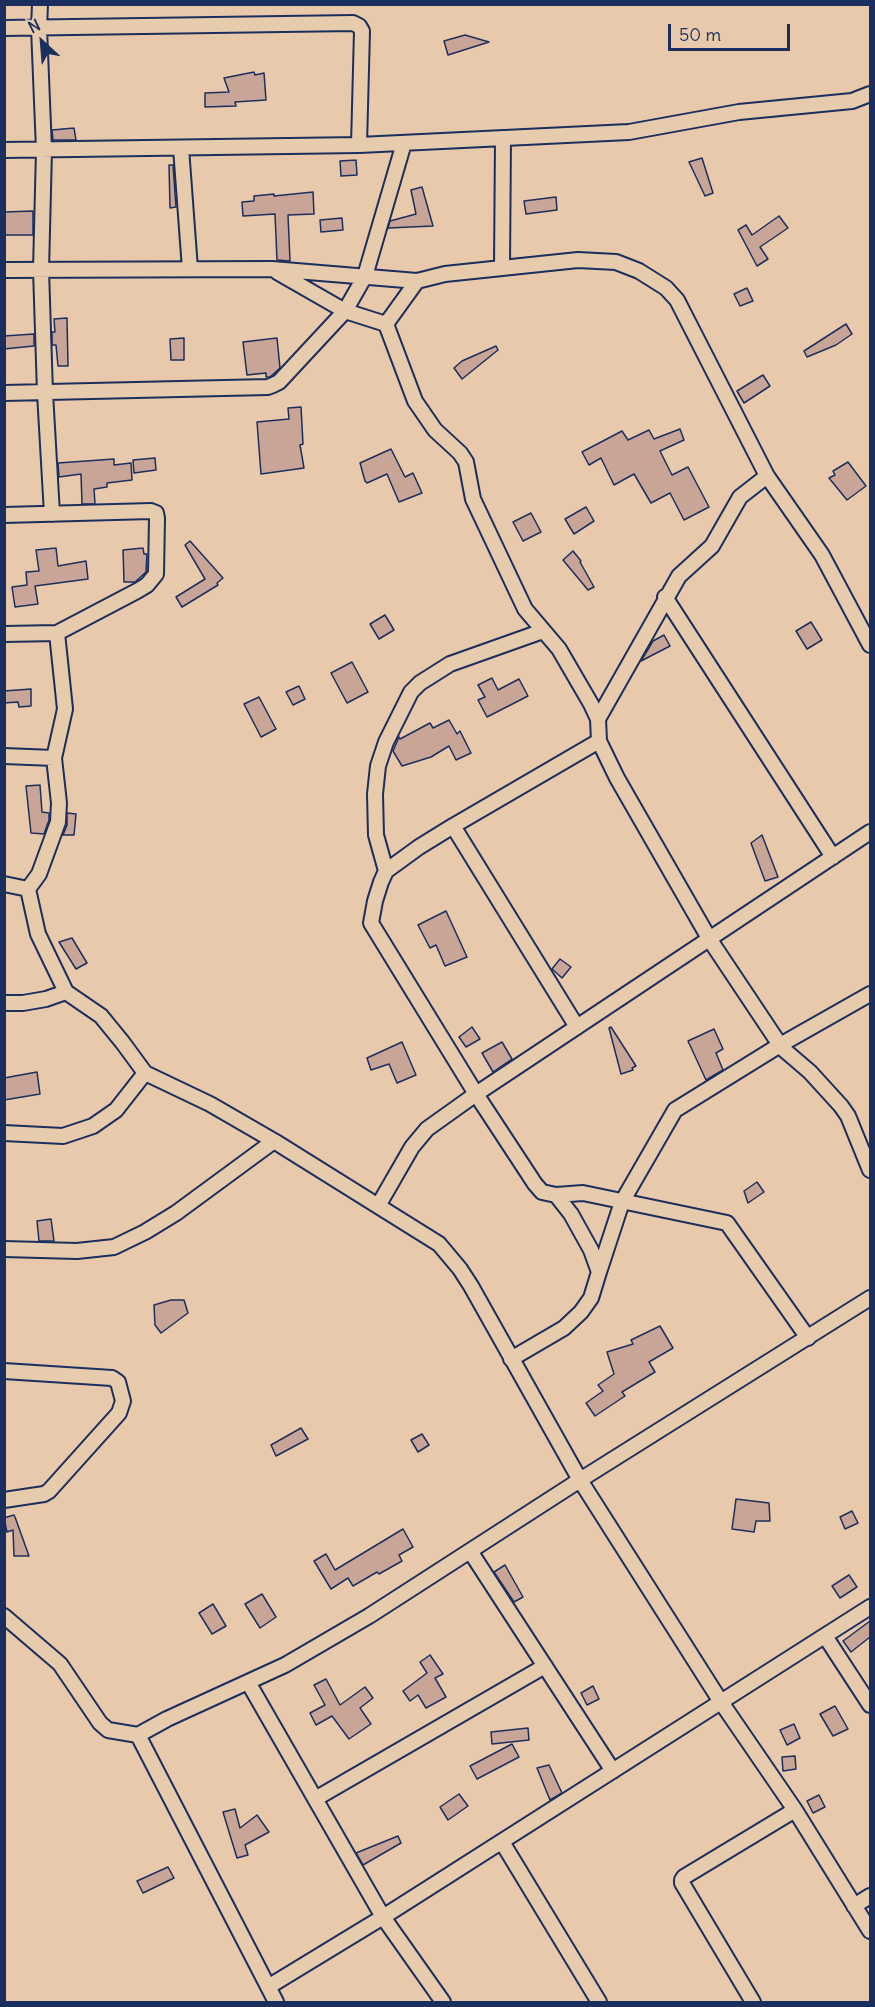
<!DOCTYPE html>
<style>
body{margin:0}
#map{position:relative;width:875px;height:2007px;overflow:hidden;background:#e9c9ab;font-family:Delius,sans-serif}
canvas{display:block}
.frame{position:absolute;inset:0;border:6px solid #1b2f5e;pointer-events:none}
.north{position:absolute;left:12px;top:12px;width:60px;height:60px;-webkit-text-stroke:4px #e6cbad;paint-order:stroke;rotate:334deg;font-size:16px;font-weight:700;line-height:24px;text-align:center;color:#1b2f5e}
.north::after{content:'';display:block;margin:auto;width:21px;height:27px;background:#1b2f5e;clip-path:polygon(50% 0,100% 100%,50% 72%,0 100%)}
.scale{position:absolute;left:668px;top:24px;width:122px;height:27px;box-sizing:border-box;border:3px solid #1b2f5e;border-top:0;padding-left:8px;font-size:18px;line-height:21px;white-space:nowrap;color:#1b2f5e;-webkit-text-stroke:4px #e6cbad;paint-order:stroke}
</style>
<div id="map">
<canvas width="875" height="2007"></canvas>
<div class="frame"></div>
<div class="north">N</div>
<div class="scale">50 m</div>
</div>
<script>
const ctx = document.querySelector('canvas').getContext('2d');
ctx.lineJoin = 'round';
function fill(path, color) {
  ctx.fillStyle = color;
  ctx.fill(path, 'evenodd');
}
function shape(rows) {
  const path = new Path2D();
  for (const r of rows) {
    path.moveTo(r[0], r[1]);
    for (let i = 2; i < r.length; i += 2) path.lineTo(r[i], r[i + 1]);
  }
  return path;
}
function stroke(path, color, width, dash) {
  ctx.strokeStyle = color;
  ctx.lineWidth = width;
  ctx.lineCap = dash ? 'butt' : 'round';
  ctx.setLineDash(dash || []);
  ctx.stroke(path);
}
const building = shape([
 [465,35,489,42,448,55,444,41,465,35],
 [254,72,255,75,264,73,266,100,235,102,236,106,205,107,205,93,229,92,224,78,254,72],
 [74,128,76,140,53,140,52,130,74,128],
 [702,158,713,193,705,196,689,162,702,158],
 [356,160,357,175,341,176,340,161,356,160],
 [169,165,173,165,176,207,170,208,169,165],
 [422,187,433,226,388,228,390,221,416,214,411,190,422,187],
 [313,192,314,214,288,215,290,261,277,260,275,214,243,216,242,202,254,201,254,196,274,194,274,196,313,192],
 [556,197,557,210,526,214,524,201,556,197],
 [33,211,33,235,4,235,4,212,33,211],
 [779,216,788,228,760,247,768,259,757,266,738,230,746,225,752,235,779,216],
 [342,218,343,230,321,232,320,220,342,218],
 [747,288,753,301,740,306,734,294,747,288],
 [67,318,68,366,58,366,56,345,52,345,52,332,55,332,54,319,67,318],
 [846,324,852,334,836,345,807,357,804,351,846,324],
 [34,334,34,346,4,349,4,336,34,334],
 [184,338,184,360,171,360,170,339,184,338],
 [277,338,280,368,270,377,266,377,266,373,247,375,243,342,277,338],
 [496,346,498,350,462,379,454,368,462,361,496,346],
 [763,375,770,386,744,403,737,391,763,375],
 [301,407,303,444,300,445,304,468,261,474,257,422,289,419,288,408,301,407],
 [680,429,684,440,660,451,672,475,688,467,709,507,684,520,670,493,651,503,634,474,614,485,601,458,589,465,582,452,622,431,628,440,649,430,654,439,680,429],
 [391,449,405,477,413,473,422,493,399,502,387,474,367,483,365,481,360,463,391,449],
 [155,458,156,470,134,473,133,460,155,458],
 [114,459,114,465,131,463,132,480,107,483,107,487,94,489,95,504,82,504,81,474,59,477,58,463,114,459],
 [848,462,866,486,847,500,829,478,835,475,833,471,848,462],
 [586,507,594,521,574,534,565,519,586,507],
 [531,513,541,532,523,541,513,522,531,513],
 [190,541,223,578,217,583,218,585,182,607,176,597,205,579,185,545,190,541],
 [56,548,58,566,86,561,88,579,35,586,38,604,15,607,12,587,27,585,26,572,39,571,36,550,56,548],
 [143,548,144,554,147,554,146,572,135,582,124,582,123,550,143,548],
 [573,551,581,561,580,562,594,587,588,590,563,560,573,551],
 [385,615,394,630,379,639,370,624,385,615],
 [811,622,822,640,807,649,796,631,811,622],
 [664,635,670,646,641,661,653,641,664,635],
 [352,662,368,692,347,703,331,673,352,662],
 [492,678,498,690,519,679,528,696,487,717,478,700,485,697,478,685,492,678],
 [299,686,305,699,293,705,286,692,299,686],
 [31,689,31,706,19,707,18,702,4,703,4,691,31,689],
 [259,697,276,729,261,737,244,704,259,697],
 [449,720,457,734,460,731,471,753,456,760,449,746,431,757,402,766,393,751,399,737,400,739,430,723,433,728,449,720],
 [40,785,42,812,49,813,49,820,44,834,31,833,26,786,40,785],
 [67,813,76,814,74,835,63,835,67,825,67,813],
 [762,835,778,877,765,881,751,843,762,835],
 [446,911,467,957,445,966,436,945,430,948,418,925,446,911],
 [72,938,87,963,76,969,59,942,72,938],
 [560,959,571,967,562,978,552,969,560,959],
 [472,1027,480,1039,466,1047,459,1037,472,1027],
 [611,1027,636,1066,632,1068,633,1070,621,1074,609,1028,611,1027],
 [714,1029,723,1049,716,1053,723,1070,706,1080,688,1041,714,1029],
 [402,1042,416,1075,397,1083,389,1064,371,1070,367,1058,402,1042],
 [502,1042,512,1059,493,1072,482,1053,502,1042],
 [37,1072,40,1094,4,1100,4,1078,37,1072],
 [757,1182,764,1192,748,1203,744,1191,757,1182],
 [51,1219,54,1241,39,1241,37,1221,51,1219],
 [171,1300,184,1300,188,1313,161,1333,155,1325,154,1305,171,1300],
 [660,1326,673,1348,649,1362,655,1372,622,1392,625,1396,595,1416,586,1403,603,1391,598,1385,614,1374,607,1352,633,1344,631,1340,660,1326],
 [301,1428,308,1439,276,1456,271,1445,301,1428],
 [422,1434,429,1445,418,1452,411,1440,422,1434],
 [736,1499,769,1503,770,1521,756,1521,754,1532,732,1529,736,1499],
 [852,1511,858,1523,845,1529,840,1517,852,1511],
 [14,1515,15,1517,29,1556,14,1556,13,1530,7,1532,4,1518,14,1515],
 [403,1529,413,1547,399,1555,402,1561,379,1574,377,1572,353,1586,348,1578,331,1589,314,1561,326,1554,335,1570,403,1529],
 [505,1565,523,1597,514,1602,494,1572,505,1565],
 [849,1575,857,1587,840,1598,832,1586,849,1575],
 [262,1594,276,1617,260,1628,245,1604,262,1594],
 [213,1604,226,1626,212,1634,199,1613,213,1604],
 [870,1621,870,1637,851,1652,843,1641,870,1621],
 [430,1655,443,1674,435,1678,446,1697,426,1708,418,1695,410,1701,403,1691,427,1673,420,1662,430,1655],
 [326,1679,340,1705,365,1687,373,1698,360,1708,371,1724,349,1739,332,1716,316,1725,310,1713,325,1705,314,1685,326,1679],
 [593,1686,599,1699,587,1705,581,1693,593,1686],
 [835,1706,848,1729,833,1736,820,1714,835,1706],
 [794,1724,800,1738,787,1745,780,1730,794,1724],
 [528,1728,529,1740,492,1744,491,1732,528,1728],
 [512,1744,519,1757,477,1779,470,1766,512,1744],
 [795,1756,796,1769,783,1771,782,1757,795,1756],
 [549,1765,562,1793,550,1800,537,1768,549,1765],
 [459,1794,468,1806,448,1820,440,1807,459,1794],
 [819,1795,825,1807,813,1813,807,1801,819,1795],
 [235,1809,240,1828,257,1815,269,1832,245,1845,248,1855,237,1858,223,1812,235,1809],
 [398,1836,401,1843,363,1865,356,1853,398,1836],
 [168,1867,174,1878,143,1893,137,1881,168,1867]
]);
fill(building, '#c9a597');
stroke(building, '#1b2f5e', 1.5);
const street = shape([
 [40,4,39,28,44,150,41,270,45,393,52,514],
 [4,28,353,23,359,26,362,31,359,145],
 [181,148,190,269],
 [4,150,359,145,629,132,739,112,852,101,870,94],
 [502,267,503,138],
 [4,270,272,269,417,281,445,274,578,260,616,262,639,271,666,288,677,300,767,476,822,555,870,645],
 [277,272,345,311,386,324,415,401,435,430,460,453,466,462,473,499,525,609,559,649,591,704,598,719,599,741],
 [386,324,417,281],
 [4,393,268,387,273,385,279,382,345,311,365,276,404,143],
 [4,515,151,511,156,513,157,518,156,574,147,585,137,591,57,633,4,634],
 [665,597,833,857],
 [598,719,679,576,712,546,740,497,767,476],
 [4,756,54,758],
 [453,826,419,847,386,871,381,882,375,901,371,923,476,1094,535,1184,542,1192,556,1195,571,1214,591,1250,599,1272,591,1298,581,1312,564,1328,511,1359],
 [386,871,376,835,375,794,378,766,386,742,411,692,420,683,450,664,543,631],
 [4,884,28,889,38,934,66,992,101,1016,123,1043,145,1073,210,1104,274,1141,439,1244,460,1269,471,1286,580,1480,870,1298],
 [28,889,39,874,58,822,59,803,54,758,65,709,57,633],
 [4,1003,23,1003,46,999,66,992],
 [577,1027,453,826,599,741,617,778,710,940,782,1048,810,1072,841,1106,848,1116,870,1170],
 [4,1133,63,1136,93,1126,116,1110,145,1073],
 [556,1195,583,1193,727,1223,808,1338],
 [378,1206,412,1147,427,1129,476,1094,870,832],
 [4,1249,77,1251,114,1247,145,1232,176,1213,274,1141],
 [599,1272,622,1202,675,1110,780,1045,870,994],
 [4,1371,112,1378,118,1382,123,1401,119,1413,49,1491,44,1494,4,1500],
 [470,1551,613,1771],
 [4,1616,60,1664,100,1723,108,1730,138,1735,167,1719,285,1665,369,1616,580,1480,721,1702,795,1810,870,1931],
 [825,1636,870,1705],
 [248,1682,383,1917,443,2002],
 [138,1735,276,2002],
 [315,1799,545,1666],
 [502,1842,599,2002],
 [854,1906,870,1896],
 [268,1987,383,1917,870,1607],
 [753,2002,682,1883,682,1880,684,1877,795,1810]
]);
stroke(street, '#1b2f5e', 18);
stroke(street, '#e6cbad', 14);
</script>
